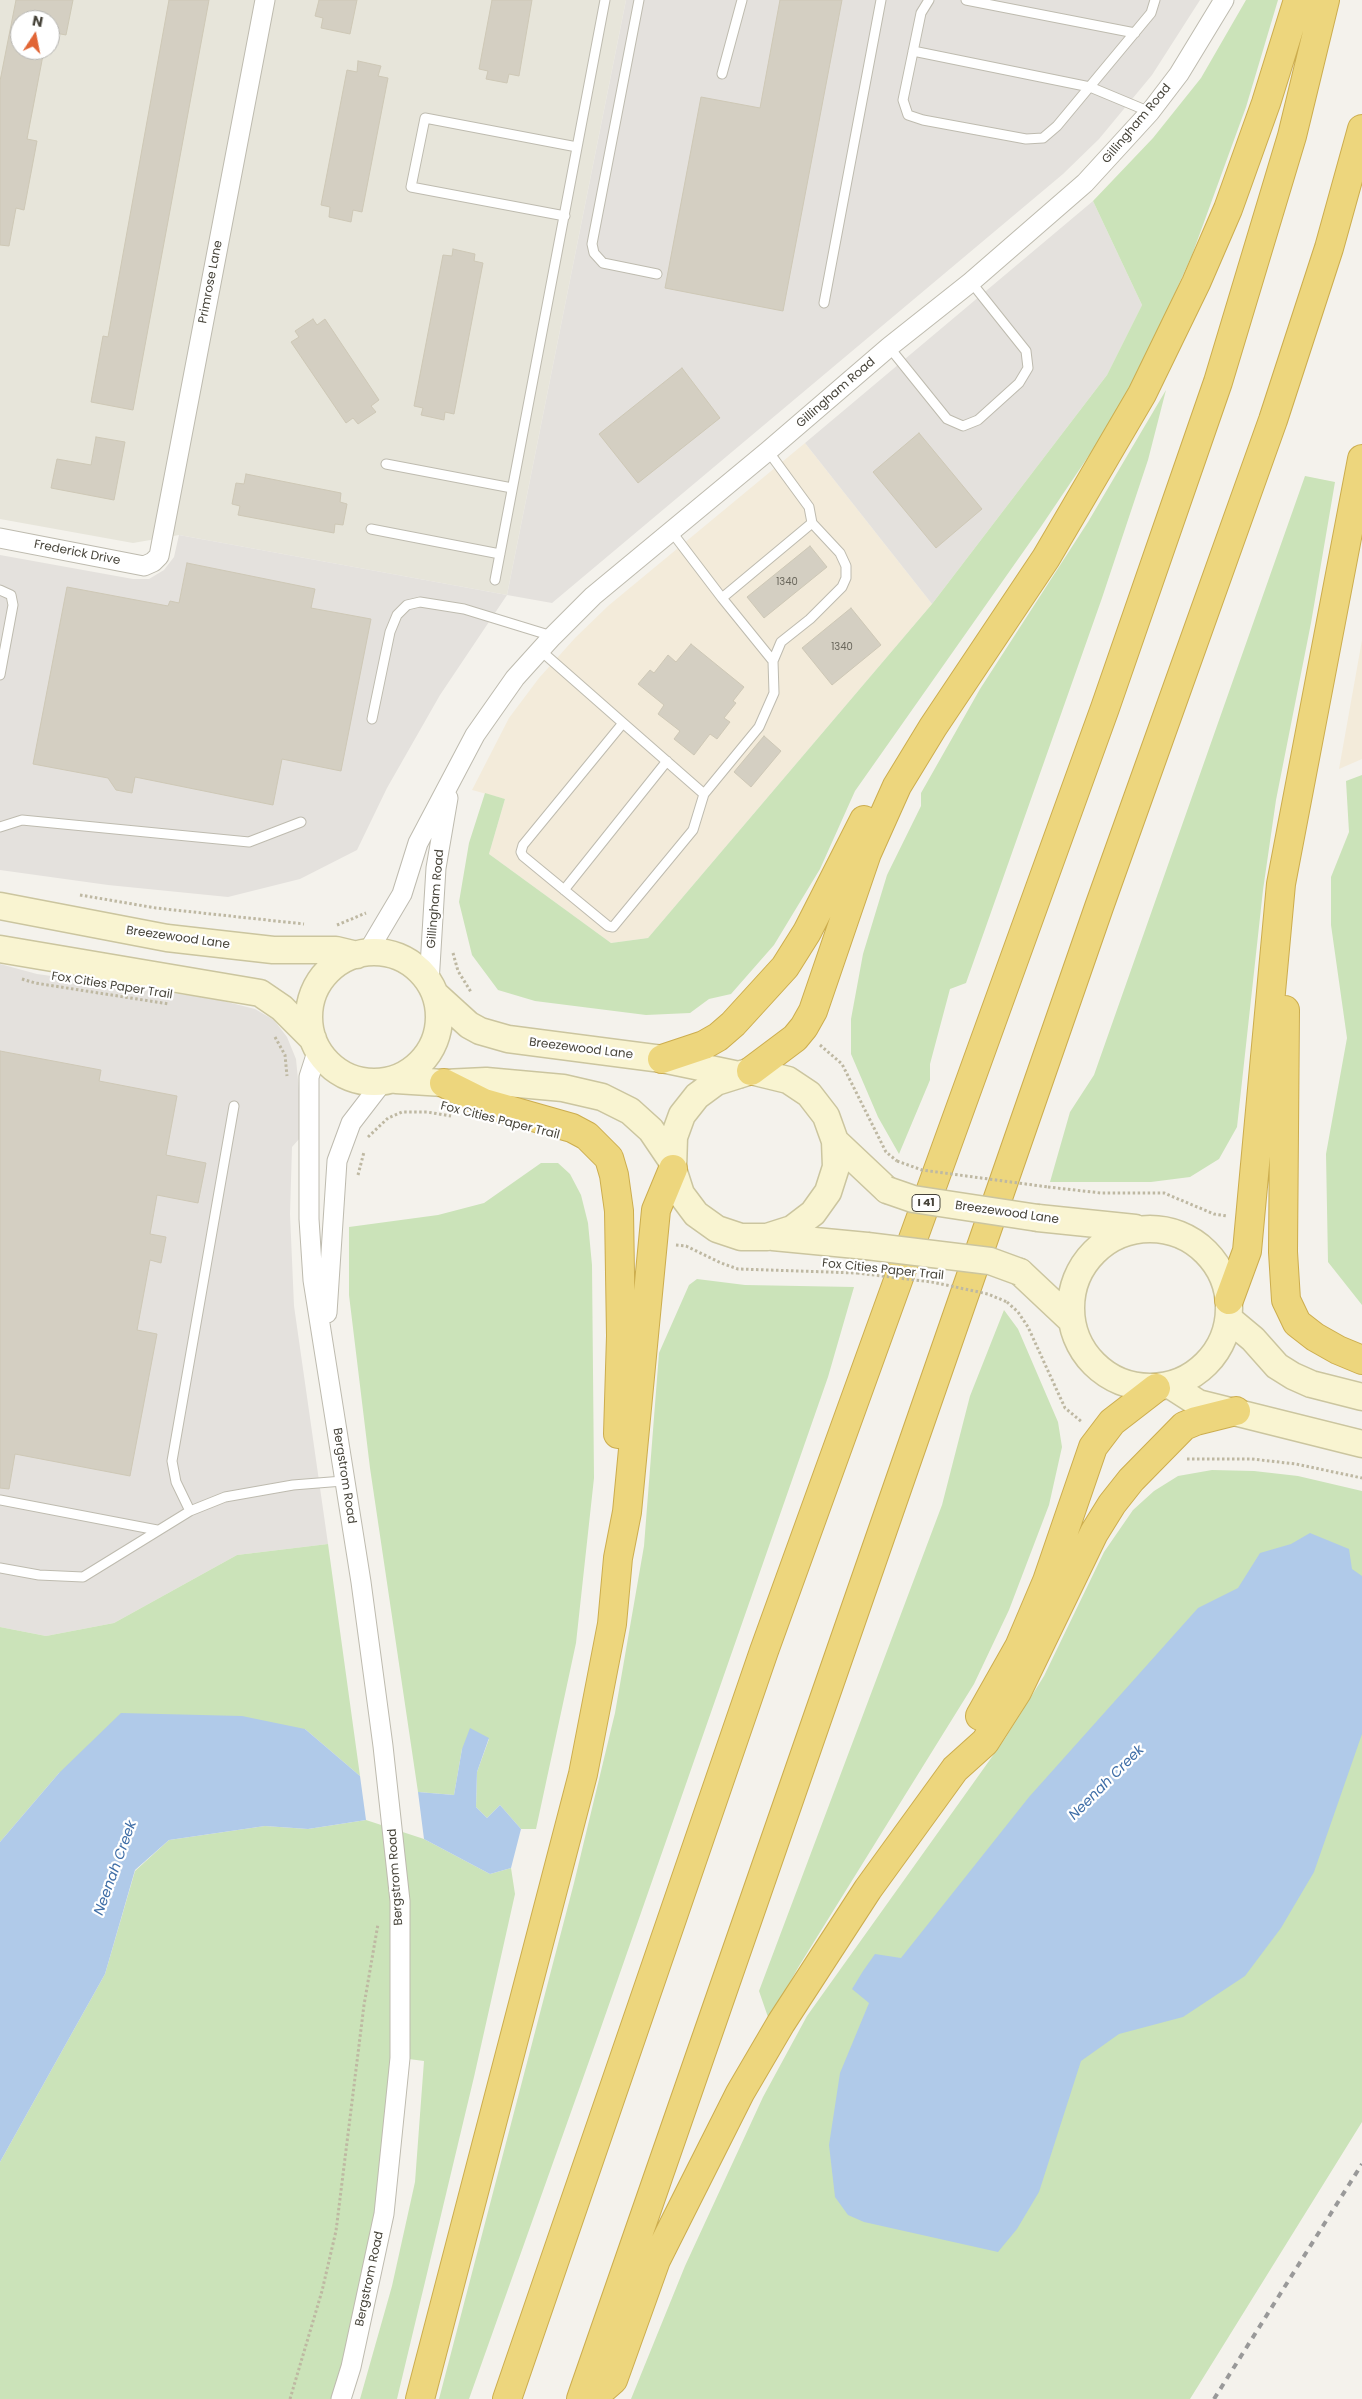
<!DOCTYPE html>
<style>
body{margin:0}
#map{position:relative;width:1362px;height:2399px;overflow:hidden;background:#f4f2ec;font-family:Poppins,sans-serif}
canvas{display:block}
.north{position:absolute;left:10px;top:10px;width:50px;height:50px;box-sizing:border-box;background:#fff;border:1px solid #b5b4b0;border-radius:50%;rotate:11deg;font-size:14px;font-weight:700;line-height:20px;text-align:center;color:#47443a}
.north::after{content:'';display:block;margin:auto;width:18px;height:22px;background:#e16535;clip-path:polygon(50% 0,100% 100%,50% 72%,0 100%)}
</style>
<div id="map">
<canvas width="1362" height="2399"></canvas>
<div class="north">N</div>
</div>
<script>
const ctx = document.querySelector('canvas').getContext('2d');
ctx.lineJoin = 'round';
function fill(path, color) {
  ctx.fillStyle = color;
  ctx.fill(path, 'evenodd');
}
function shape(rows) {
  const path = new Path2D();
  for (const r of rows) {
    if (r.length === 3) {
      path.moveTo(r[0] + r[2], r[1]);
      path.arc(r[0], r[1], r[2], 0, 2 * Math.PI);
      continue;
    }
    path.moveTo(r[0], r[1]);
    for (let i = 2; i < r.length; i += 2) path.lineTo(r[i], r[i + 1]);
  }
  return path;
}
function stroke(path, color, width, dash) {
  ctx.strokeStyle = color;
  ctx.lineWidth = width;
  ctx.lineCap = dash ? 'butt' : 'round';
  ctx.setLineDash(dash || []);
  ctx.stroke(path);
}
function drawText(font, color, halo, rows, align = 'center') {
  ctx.font = font + ' Poppins,sans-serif';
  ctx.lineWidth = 4.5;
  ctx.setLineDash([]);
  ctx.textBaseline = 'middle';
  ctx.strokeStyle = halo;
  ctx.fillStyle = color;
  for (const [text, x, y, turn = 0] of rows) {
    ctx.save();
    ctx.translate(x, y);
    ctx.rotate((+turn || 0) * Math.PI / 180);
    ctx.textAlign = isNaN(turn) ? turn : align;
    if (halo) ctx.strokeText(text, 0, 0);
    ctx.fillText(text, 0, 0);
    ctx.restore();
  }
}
fill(shape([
 [0,0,626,0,507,595,179,535,133,543,0,519],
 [20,20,50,20,50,50,20,50]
]), '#e7e5da');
fill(shape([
 [805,443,932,604,648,938,611,943,489,854,505,799,472,790,509,718,539,678,575,638,608,606],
 [1362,640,1362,759,1339,769]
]), '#f3ebda');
fill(shape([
 [626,0,1200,0,1152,75,1099,139,1063,174,552,603,507,595,440,695,387,788,357,850,300,879,228,897,108,885,0,870,0,555,133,579,149,579,164,570,174,557,179,535,507,595],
 [1093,201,1142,305,1107,375,932,604,805,443],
 [0,964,37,974,215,999,255,1009,274,1020,287,1037,296,1059,299,1090,300,1138,292,1147,290,1214,294,1306,328,1544,237,1555,114,1623,46,1636,0,1627]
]), '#e4e1dd');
fill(shape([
 [1246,0,1278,0,1246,107,1192,255,1142,366,1098,442,1040,528,855,791,820,869,774,945,731,994,709,999,690,1013,646,1015,535,1001,498,990,472,955,459,902,469,843,485,793,505,799,489,854,611,943,648,938,932,604,1107,375,1142,305,1093,201,1153,138,1201,78],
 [1166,390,1148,460,1102,598,966,983,950,989,930,1064,930,1080,899,1154,878,1117,851,1054,851,1019,863,954,887,875,921,806,921,793,980,689,1088,522],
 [1305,476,1335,482,1311,623,1276,800,1263,890,1237,1127,1219,1159,1190,1177,1151,1182,1050,1182,1070,1112,1094,1075],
 [1362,775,1362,1305,1328,1262,1326,1154,1347,1038,1331,925,1331,877,1349,832,1346,781],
 [541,1163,558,1163,570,1174,581,1195,588,1223,592,1265,594,1478,576,1643,536,1829,521,1829,500,1805,487,1818,476,1807,477,1772,489,1739,462,1749,454,1795,418,1792,370,1468,349,1295,349,1227,438,1215,484,1203],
 [697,1279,745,1285,854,1287,828,1377,598,2036,469,2399,439,2399,574,1883,615,1713,644,1546,659,1353,689,1285],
 [1004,1310,1018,1329,1058,1422,1062,1447,1049,1505,1009,1610,974,1684,799,1966,769,2020,759,1991,942,1505,970,1396],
 [1212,1470,1254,1471,1298,1476,1362,1491,1362,2122,1190,2399,631,2399,685,2266,763,2097,807,2016,1004,1740,1044,1676,1104,1552,1133,1510,1154,1491,1178,1476],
 [328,1544,360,1776,305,1729,59,1773,0,1842,0,1627,46,1636,114,1623,237,1555],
 [366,1820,424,1839,490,1874,511,1868,515,1894,474,2077,397,2399,360,2399,392,2286,415,2182,424,2061,401,2058,384,2214,341,2399,0,2399,0,2162,105,1974,135,1871,169,1840,265,1826,308,1829]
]), '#cbe3b9');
fill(shape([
 [1310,1533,1349,1549,1352,1569,1362,1576,1362,1734,1314,1872,1281,1928,1245,1976,1183,2017,1119,2034,1081,2061,1039,2192,1017,2229,998,2252,864,2222,848,2215,835,2197,829,2145,840,2073,869,2003,852,1989,863,1971,875,1954,901,1958,1029,1797,1198,1608,1238,1588,1260,1553,1291,1544],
 [121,1713,242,1716,305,1729,360,1776,366,1820,308,1829,265,1826,169,1840,135,1870,105,1974,0,2162,0,1842,59,1773],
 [470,1728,489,1738,477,1772,476,1807,487,1818,500,1805,521,1829,511,1868,490,1874,424,1839,418,1792,454,1795,462,1749]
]), '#b0cae9');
const building = shape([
 [16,0,73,0,66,35,50,32,50,20,20,20,20,50,44,50,27,139,37,141,24,210,16,208,9,246,0,245,0,81,16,0],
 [169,0,209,0,133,410,91,402,103,336,108,337,169,0],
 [319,0,357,0,350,34,321,28,323,18,315,16,319,0],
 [492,0,532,0,519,76,509,74,507,83,486,79,488,71,479,69,492,0],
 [780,0,842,0,783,311,665,288,701,97,760,108,780,0],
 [358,61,381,66,378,76,388,78,362,212,353,210,351,222,329,217,330,207,321,205,347,70,357,72,358,61],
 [453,249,475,254,474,261,483,263,454,414,445,412,444,420,421,415,423,408,414,406,443,255,452,256,453,249],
 [313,319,317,325,325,319,379,400,371,406,376,412,358,424,353,418,346,423,291,342,299,337,295,331,313,319],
 [682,368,720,418,638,483,599,434,682,368],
 [919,433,982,509,936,548,873,472,919,433],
 [96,437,125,442,114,500,51,488,57,459,91,465,96,437],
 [246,474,341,493,340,502,347,504,343,525,335,524,334,533,238,515,240,506,232,504,236,483,244,484,246,474],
 [810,546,827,567,764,618,747,597,810,546],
 [187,563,315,589,311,608,371,619,341,771,282,759,273,805,135,777,132,793,116,790,108,778,33,764,67,587,168,606,170,601,179,603,187,563],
 [851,608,881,645,832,685,802,648,851,608],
 [691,644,744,687,733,701,736,703,724,718,730,722,717,739,710,734,694,755,674,739,680,731,658,714,664,705,638,684,650,670,654,673,668,655,676,662,691,644],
 [764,736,781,751,751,787,734,772,764,736],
 [0,1051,101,1070,99,1081,177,1096,166,1155,206,1163,198,1203,157,1195,150,1234,166,1237,161,1263,150,1260,137,1330,157,1334,130,1476,15,1454,9,1489,0,1488,0,1051]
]);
fill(building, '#d4cfc2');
stroke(building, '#cec8b6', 1);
const service = shape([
 [639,0,592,244,594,253,603,263,657,274],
 [929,0,921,13,903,100,908,115,923,120,1026,139,1043,138,1057,126,1151,13,1155,0],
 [966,0,1135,33],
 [913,51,1090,87,1150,112],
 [722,74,742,0],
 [565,216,411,187,425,118,577,147],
 [824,303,881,0],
 [889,347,947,419,963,426,978,420,1019,383,1028,368,1026,351,971,282],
 [386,464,512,488],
 [371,529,500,554],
 [671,531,722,598,812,523,809,507,768,451],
 [495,580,605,0],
 [0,590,11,595,13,605,0,675],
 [722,598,773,661],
 [540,650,623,723,704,794,693,830,613,927,608,926,523,856,521,852,523,845,623,723],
 [372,719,390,632,397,615,407,605,420,602,464,609,552,636],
 [704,794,759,727,774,693,773,661,781,642,810,619,842,587,846,578,846,566,840,553,812,523],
 [0,827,22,820,249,842,301,822],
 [564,890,667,761],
 [0,1500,157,1530],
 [190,1511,176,1482,172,1461,234,1106],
 [0,1568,39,1575,83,1577,190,1511,225,1497,293,1485,343,1481]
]);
const minor = shape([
 [0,538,144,566,153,562,159,556,265,0],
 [367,953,402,894,418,843,475,735,515,678,552,637,593,596,768,451,889,347,971,282,1085,183,1150,112,1179,74,1224,0],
 [429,983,436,868,448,798],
 [318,1049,309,1077,309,1219,313,1280,361,1582,383,1746,400,1901,400,2058,384,2214,351,2367,341,2399],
 [327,1313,337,1161,351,1123,381,1084]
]);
const secondary = shape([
 [0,906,167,938,273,950,336,950,357,955],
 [0,949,260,993,282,1008,313,1039],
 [374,1017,65],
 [436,995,469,1025,480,1031,508,1039,662,1059,739,1075],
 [396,1080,444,1083,486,1081,563,1088,602,1097,630,1111,651,1130,672,1161],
 [835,1141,836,1167,828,1192,813,1213,792,1229,767,1237,741,1237,717,1229,696,1214,681,1194,673,1169,674,1137,682,1115,697,1096,716,1082,751,1071,788,1080,809,1094,826,1116,835,1141,887,1190],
 [1038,1218,1135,1228],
 [1150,1308,79],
 [773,1237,867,1246],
 [1020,1272,1071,1320],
 [1229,1319,1253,1339,1277,1366,1293,1376,1311,1384,1362,1397],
 [1170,1385,1198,1403,1362,1444]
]);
const motorway = shape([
 [1285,1010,1283,1252,1286,1300,1297,1323,1315,1337,1338,1350,1362,1360],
 [662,1059,704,1045,718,1037,733,1024,785,967,807,932,864,820],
 [751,1071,795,1038,804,1027,813,1011,867,853,897,786,933,727,1046,558,1142,394,1196,283,1228,209,1266,103,1298,0],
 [444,1083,484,1103,572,1128,587,1136,609,1158,614,1175,619,1211,621,1336,618,1434],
 [1229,1300,1247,1251,1281,884,1362,459],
 [980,1716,1019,1647,1047,1581,1093,1447,1112,1422,1156,1388],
 [420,2399,583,1774,612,1624,618,1558,627,1512,656,1210,673,1169],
 [507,2399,764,1651,1105,708,1218,382,1292,136,1325,0],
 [581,2399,1099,907,1273,420,1329,248,1362,129],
 [591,2399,613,2380,656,2260,740,2093,781,2023,868,1889,955,1769,985,1742,1017,1692,1094,1533,1112,1504,1131,1480,1184,1426,1196,1421,1236,1411]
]);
stroke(service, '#bebbaf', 11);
stroke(minor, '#bebbaf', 21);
stroke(secondary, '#cbc59f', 29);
stroke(motorway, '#ccad4e', 30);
stroke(shape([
 [80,895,156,908,304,924],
 [337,925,366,913],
 [453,953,458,971,471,992],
 [22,979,35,983,169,1004],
 [275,1037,285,1055,287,1076],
 [820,1045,842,1064,886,1152,897,1161],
 [368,1137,388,1118,402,1112,427,1112,451,1116],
 [358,1175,364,1152],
 [1048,1187,1101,1193,1164,1193,1214,1214,1227,1216],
 [676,1245,686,1246,721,1263,738,1269,857,1273],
 [1007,1302,1018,1312,1028,1327,1065,1408,1082,1422],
 [1187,1459,1252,1459,1296,1464,1362,1478],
 [290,2399,322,2291,336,2231,364,2005,378,1924]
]), '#beb8a2', 3, [2.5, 2.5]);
stroke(service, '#fff', 9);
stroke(minor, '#fff', 19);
stroke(secondary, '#f9f4d1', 26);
stroke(motorway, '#edd67d', 28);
stroke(shape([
 [1214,2399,1362,2164]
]), '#999', 4, [6, 6]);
const secondaryBridge = shape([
 [887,1190,913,1199,1038,1218],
 [867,1246,990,1261,1020,1272]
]);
stroke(secondaryBridge, '#cbc59f', 29, []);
stroke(shape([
 [897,1161,922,1170,1048,1187],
 [857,1273,932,1282,988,1294,1007,1302]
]), '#beb8a2', 3, [2.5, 2.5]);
stroke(secondaryBridge, '#f9f4d1', 26);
drawText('10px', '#6a675c', null, [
 ["1340",787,582],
 ["1340",842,647]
]);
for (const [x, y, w] of [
 [926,1203,28]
]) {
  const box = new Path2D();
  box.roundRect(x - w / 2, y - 8.5, w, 17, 4);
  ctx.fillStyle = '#fff';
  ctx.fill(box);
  stroke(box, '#47443a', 1);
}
drawText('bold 11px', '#47443a', null, [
 ["I 41",926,1203]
]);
drawText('12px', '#47443a', '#fff', [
 ["Gillingham Road",1137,124,-50],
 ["Primrose Lane",211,282,-79],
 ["Gillingham Road",836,393,-41],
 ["Frederick Drive",77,553,11],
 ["Gillingham Road",436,899,-85],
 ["Breezewood Lane",178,938,8],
 ["Fox Cities Paper Trail",112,986,9],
 ["Breezewood Lane",581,1049,7],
 ["Fox Cities Paper Trail",500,1121,14],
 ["Breezewood Lane",1007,1213,8],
 ["Fox Cities Paper Trail",883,1270,6],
 ["Bergstrom Road",344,1476,81],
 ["Bergstrom Road",396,1877,-94],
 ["Bergstrom Road",370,2279,-78]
]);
drawText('italic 14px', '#3f6ea7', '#fff', [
 ["Neenah Creek",1107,1783,-45],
 ["Neenah Creek",116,1868,-70]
]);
</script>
